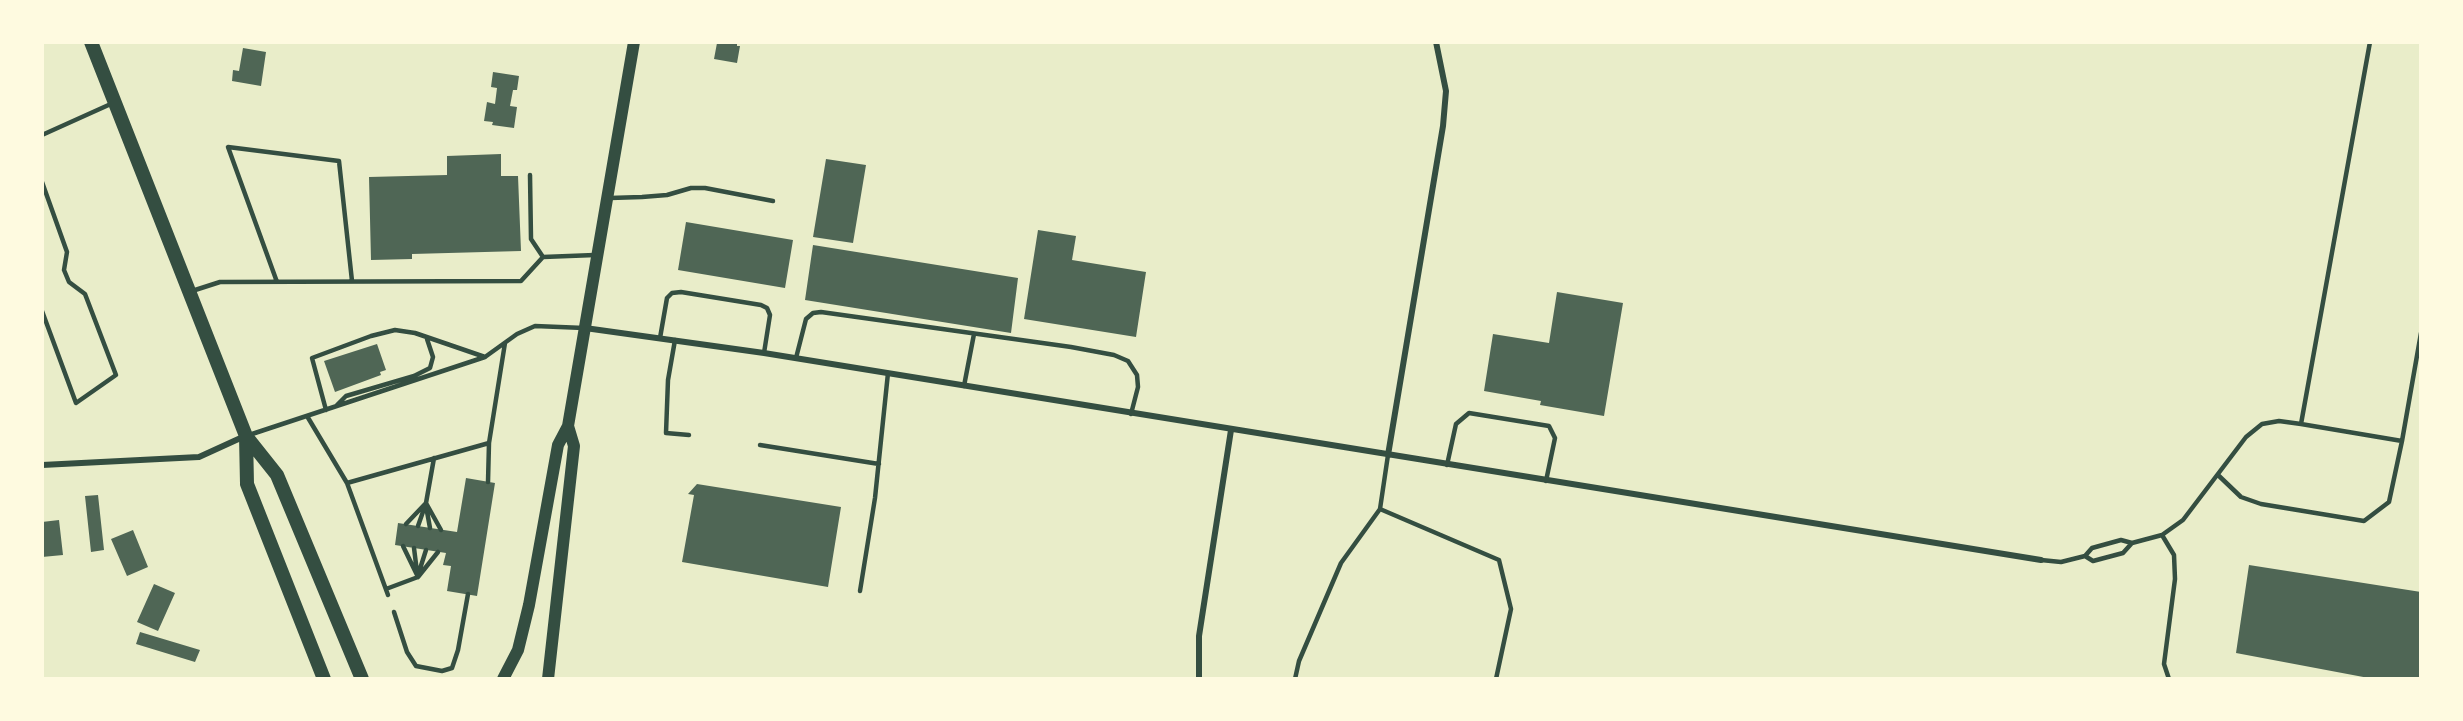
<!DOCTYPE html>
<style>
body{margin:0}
#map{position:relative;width:2463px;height:721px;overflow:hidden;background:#e9edc9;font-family:"Nunito Sans",sans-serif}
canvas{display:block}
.frame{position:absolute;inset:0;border:44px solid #fefae0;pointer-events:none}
</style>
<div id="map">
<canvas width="2463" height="721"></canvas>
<div class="frame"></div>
</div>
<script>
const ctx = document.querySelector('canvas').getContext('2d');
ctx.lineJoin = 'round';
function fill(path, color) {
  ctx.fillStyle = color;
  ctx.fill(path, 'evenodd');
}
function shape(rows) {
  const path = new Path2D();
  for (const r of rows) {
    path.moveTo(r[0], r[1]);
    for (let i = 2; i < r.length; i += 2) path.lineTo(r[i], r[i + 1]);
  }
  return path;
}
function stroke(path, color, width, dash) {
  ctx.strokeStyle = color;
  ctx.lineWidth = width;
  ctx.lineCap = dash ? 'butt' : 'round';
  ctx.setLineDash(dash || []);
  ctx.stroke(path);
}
fill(shape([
 [737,42,737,46,740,46,737,63,714,59,717,43],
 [243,48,266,52,261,86,232,81,233,70,239,71],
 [493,72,519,76,517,90,513,90,510,106,517,107,514,128,492,125,493,122,484,121,487,102,495,104,497,88,491,87],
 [501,154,501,176,518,176,521,251,412,254,412,259,371,260,369,177,447,175,447,156],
 [826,159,866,165,853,243,813,237],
 [686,222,793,240,785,288,678,270],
 [1038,230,1076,236,1072,260,1146,272,1136,337,1024,319],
 [813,245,1018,278,1011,333,805,300],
 [1557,292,1623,303,1604,416,1540,405,1541,401,1484,391,1493,334,1549,343],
 [377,344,386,370,380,372,381,375,335,392,324,361],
 [466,478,495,483,477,596,447,591,451,566,443,565,446,553,395,545,398,523,457,532],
 [697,484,841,507,828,587,682,562,694,495,688,494],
 [98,495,104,550,91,552,85,496],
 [59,520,63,555,42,557,42,522],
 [133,530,148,567,127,576,111,539],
 [2249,565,2421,592,2421,679,2374,679,2236,653],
 [154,584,175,593,158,631,137,622],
 [140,632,200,650,195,662,136,644]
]), '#4f6655');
stroke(shape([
 [2370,42,2301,424,2402,441,2421,333],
 [42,135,113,103],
 [530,175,531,239,543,257],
 [42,182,67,252,64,270,69,282,85,294,116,375,76,403,42,311],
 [610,198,642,197,667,195,691,188,705,188,773,201],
 [277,282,228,147,339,161,352,281],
 [192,291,220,282,521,281,543,257,595,255],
 [660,338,667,298,672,293,681,292,761,305,767,308,770,315,764,353],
 [675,340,668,380,666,433,689,435],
 [796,358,806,319,813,313,821,312,1071,347,1114,355,1128,361,1137,375,1138,387,1131,414],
 [964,386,974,334],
 [337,405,346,396,414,376,430,368,433,357,427,339],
 [326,410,312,358,371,336,395,330,415,333,485,357],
 [307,416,347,483,489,443,505,343],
 [249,435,485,357,517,334,535,326,584,328],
 [760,445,879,464],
 [1447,465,1456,424,1469,413,1549,426,1555,438,1546,481],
 [2218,475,2241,497,2261,504,2364,521,2389,502,2402,441],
 [488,482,489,443],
 [347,483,388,595],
 [426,503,441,530],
 [426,506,430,528],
 [1380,509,1499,560,1511,609,1496,679],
 [406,524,426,503,434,458],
 [418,526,425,506],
 [2162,535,2174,555,2175,579,2164,664,2169,679],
 [2132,543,2121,540,2092,548,2085,556,2093,561,2123,553,2132,543,2162,535,2183,520,2246,437,2262,424,2279,421,2301,424],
 [414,548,417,572],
 [2041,560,2061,562,2085,556],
 [419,572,426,550],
 [418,577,438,552],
 [386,589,418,577,403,546],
 [860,591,875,498,888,373],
 [394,612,407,652,416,666,442,671,452,668,458,650,468,594],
 [1295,679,1299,661,1341,563,1380,509,1388,455]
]), '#344e41', 4.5);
stroke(shape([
 [585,328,764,353,2041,560],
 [1388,455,1443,126,1446,91,1436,42],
 [42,465,199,457,245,436],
 [1199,679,1199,636,1231,430]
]), '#344e41', 6);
stroke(shape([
 [503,679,518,650,529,605,558,445,568,426,634,42],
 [548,679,574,446,568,426]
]), '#344e41', 12);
stroke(shape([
 [91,42,246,436,277,475,362,679],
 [246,436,247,484,324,679]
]), '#344e41', 14);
</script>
